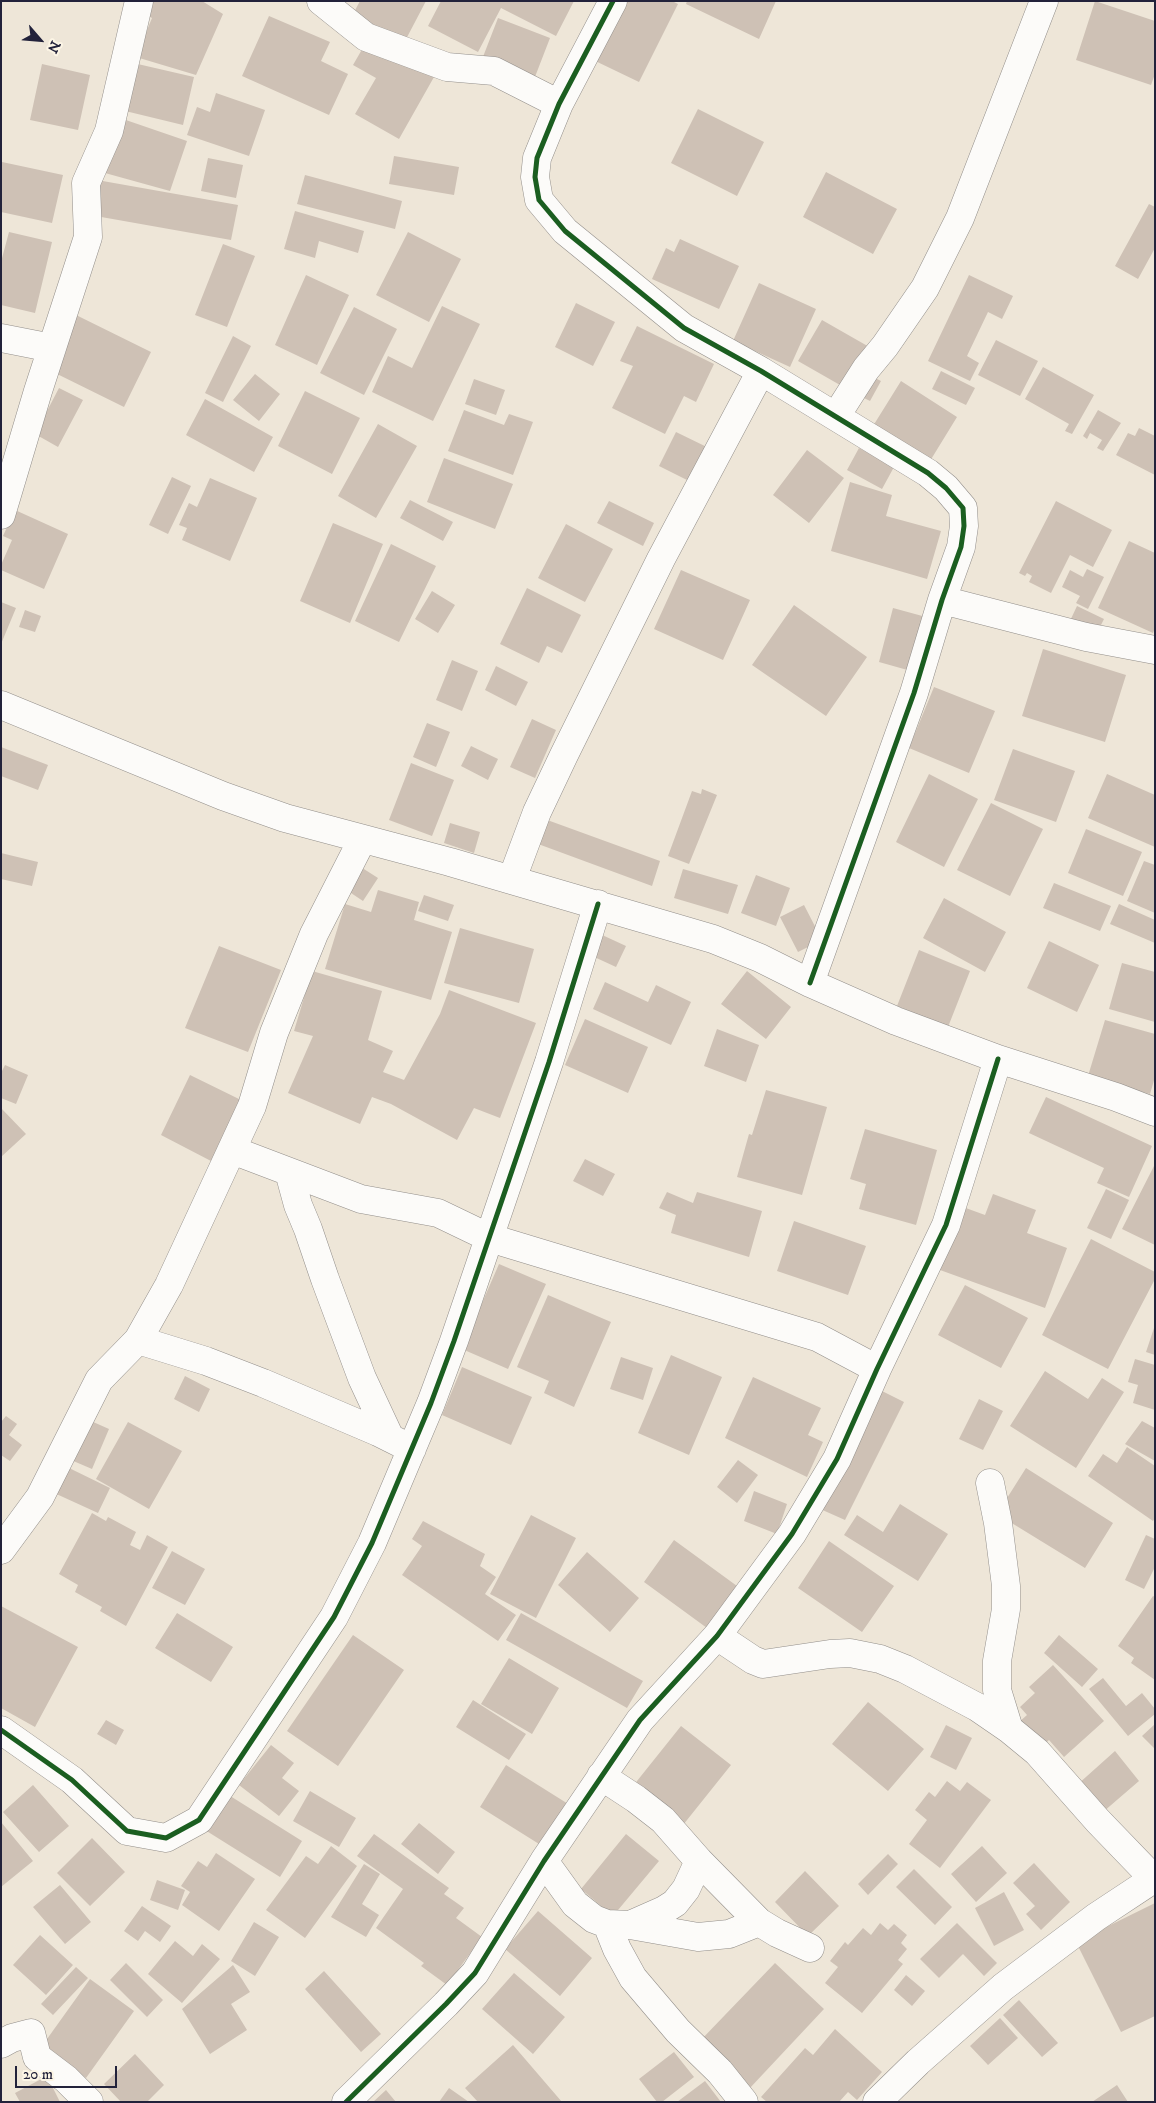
<!DOCTYPE html>
<style>
body{margin:0}
#map{position:relative;width:1156px;height:2103px;overflow:hidden;background:#eee6d8;font-family:"IM FELL DW Pica",serif}
canvas{display:block}
.frame{position:absolute;inset:0;border:2px solid #22223b;pointer-events:none}
.north{position:absolute;left:15px;top:15px;width:50px;height:50px;-webkit-text-stroke:4px #fcf5e5;paint-order:stroke;rotate:117deg;font-size:14px;font-weight:700;line-height:20px;text-align:center;color:#22223b}
.north::after{content:'';display:block;margin:auto;width:18px;height:22px;background:#22223b;clip-path:polygon(50% 0,100% 100%,50% 72%,0 100%)}
.scale{position:absolute;left:15px;top:2066px;width:102px;height:22px;box-sizing:border-box;border:2px solid #22223b;border-top:0;padding-left:6px;font-size:15px;line-height:18px;white-space:nowrap;color:#22223b;-webkit-text-stroke:4px #fcf5e5;paint-order:stroke}
</style>
<div id="map">
<canvas width="1156" height="2103"></canvas>
<div class="frame"></div>
<div class="north">N</div>
<div class="scale">20 m</div>
</div>
<script>
const ctx = document.querySelector('canvas').getContext('2d');
ctx.lineJoin = 'round';
function fill(path, color) {
  ctx.fillStyle = color;
  ctx.fill(path, 'evenodd');
}
function shape(rows) {
  const path = new Path2D();
  for (const r of rows) {
    path.moveTo(r[0], r[1]);
    for (let i = 2; i < r.length; i += 2) path.lineTo(r[i], r[i + 1]);
  }
  return path;
}
function stroke(path, color, width, dash) {
  ctx.strokeStyle = color;
  ctx.lineWidth = width;
  ctx.lineCap = dash ? 'butt' : 'round';
  ctx.setLineDash(dash || []);
  ctx.stroke(path);
}
fill(shape([
 [145,1,202,1,223,14,196,75,136,57,152,18,140,12],
 [360,1,426,1,404,43,352,16],
 [441,1,574,1,556,36,501,8,478,52,428,26],
 [615,1,672,1,678,4,639,82,587,57],
 [687,1,776,1,759,39,686,4],
 [1095,1,1155,21,1155,74,1151,85,1076,60],
 [269,16,330,42,321,61,348,74,329,115,242,76],
 [498,18,550,38,533,82,481,62],
 [368,39,434,77,399,139,355,114,376,78,353,65],
 [129,62,194,77,183,125,117,109],
 [42,64,90,75,78,130,30,120],
 [216,93,265,110,249,156,187,135,197,107,210,112],
 [698,109,764,142,737,196,671,163],
 [120,118,187,141,170,191,105,173],
 [394,156,459,167,454,195,389,184],
 [208,158,243,165,236,198,201,191],
 [2,162,63,175,52,223,1,212],
 [826,172,897,209,873,254,803,217],
 [305,175,402,201,395,229,297,204],
 [97,180,238,205,231,240,90,215],
 [1149,204,1155,207,1155,248,1138,279,1115,266],
 [295,211,364,231,358,253,319,241,315,258,284,249],
 [9,232,52,242,35,313,1,305,1,262],
 [408,232,461,259,429,322,376,295],
 [680,239,739,266,719,309,652,279,666,248,674,252],
 [223,244,255,256,227,327,195,315],
 [306,275,349,295,317,365,275,345],
 [969,275,1013,296,1002,319,988,312,967,356,979,363,970,381,928,361],
 [759,283,816,309,790,367,733,341],
 [576,303,615,322,593,366,555,347],
 [442,306,480,324,433,421,372,392,388,356,412,368],
 [354,307,397,329,364,395,320,373],
 [74,314,151,352,124,407,47,369],
 [822,320,871,348,847,389,798,361],
 [637,326,714,364,696,402,684,396,665,434,612,408,633,366,620,361],
 [233,336,251,346,223,402,205,393],
 [996,340,1038,361,1020,396,978,375],
 [1043,367,1094,395,1072,434,1065,431,1069,424,1025,399],
 [941,371,975,388,966,405,932,389],
 [255,374,280,394,259,421,233,400],
 [867,374,881,381,870,401,856,394],
 [474,379,505,390,496,415,465,404],
 [901,381,957,417,930,461,873,426],
 [59,388,83,400,58,447,35,434],
 [305,391,360,418,332,474,278,446],
 [205,399,273,437,254,472,186,435],
 [464,410,504,425,509,414,533,422,513,475,448,451],
 [1098,410,1121,423,1103,451,1097,448,1102,440,1090,433,1087,439,1083,436],
 [378,424,417,446,376,518,338,496],
 [1139,428,1155,436,1155,475,1116,455,1128,433,1135,436],
 [676,432,715,451,697,485,659,466],
 [859,448,894,467,882,489,847,470],
 [807,450,844,478,809,523,773,495],
 [444,458,513,484,495,529,427,502],
 [172,477,191,486,168,534,149,525],
 [210,478,257,498,230,561,182,540,187,528,179,525,189,503,197,507],
 [850,482,892,495,886,516,941,531,927,579,831,551],
 [410,500,453,522,443,541,400,518],
 [609,501,654,523,643,546,597,523],
 [1056,501,1112,530,1093,567,1070,555,1051,593,1029,582,1032,576,1027,573,1025,576,1019,573],
 [15,510,68,534,44,589,1,570,1,565,12,540,3,536],
 [333,523,383,544,350,623,300,601],
 [566,524,613,549,585,602,538,578],
 [1129,541,1155,553,1155,628,1153,633,1098,608],
 [391,544,436,566,399,642,355,621],
 [1087,569,1104,577,1088,609,1076,603,1080,596,1062,587,1070,570,1083,577],
 [681,570,750,600,723,660,654,629],
 [527,588,581,615,562,653,547,646,539,663,500,644],
 [432,591,455,605,438,633,415,619],
 [1,602,16,608,1,644],
 [794,605,867,657,826,716,752,665],
 [1077,606,1104,619,1096,635,1069,623],
 [893,608,926,617,911,671,879,662],
 [25,610,41,616,35,632,19,627],
 [1043,649,1126,675,1105,742,1022,716],
 [452,660,478,671,462,711,436,700],
 [496,666,528,682,516,706,485,690],
 [934,687,995,711,969,773,909,748],
 [532,719,556,730,535,778,510,767],
 [427,723,450,732,436,767,413,757],
 [471,746,498,759,488,780,461,766],
 [1,747,48,765,38,790,1,776],
 [1013,749,1075,771,1056,822,994,800],
 [411,763,454,780,432,836,389,820],
 [929,774,978,799,944,867,896,842],
 [1107,774,1155,795,1155,847,1088,818],
 [702,789,717,795,689,864,668,856,692,791,701,794],
 [991,803,1043,829,1010,896,957,870],
 [539,817,660,861,652,886,530,841],
 [450,823,480,832,474,853,444,843],
 [1086,829,1142,852,1123,896,1068,873],
 [1,853,38,862,32,886,1,879],
 [1144,861,1155,865,1155,913,1127,901],
 [356,864,378,878,363,901,342,887],
 [683,869,738,885,728,914,674,898],
 [756,875,790,888,776,926,741,913],
 [1054,883,1111,906,1100,931,1043,908],
 [378,890,419,902,414,920,452,932,431,1000,325,969,345,904,371,912],
 [424,895,454,905,448,921,418,911],
 [944,898,1006,932,985,972,923,938],
 [1119,904,1155,920,1155,943,1110,924],
 [804,905,822,940,798,952,780,917],
 [460,928,534,949,519,1003,444,983],
 [600,934,626,946,616,967,590,955],
 [1049,941,1099,965,1077,1012,1027,988],
 [219,946,281,970,248,1052,185,1028],
 [919,950,970,971,948,1027,897,1006],
 [1122,963,1155,972,1155,1022,1109,1009],
 [312,971,382,991,368,1040,393,1051,383,1072,404,1080,440,1014,449,990,536,1023,500,1118,474,1108,457,1140,391,1104,372,1097,360,1124,288,1093,313,1036,294,1031],
 [747,971,791,1007,766,1039,721,1004],
 [605,982,648,1002,656,985,691,1002,671,1045,593,1009],
 [585,1019,648,1047,628,1093,565,1065],
 [1105,1020,1155,1034,1155,1077,1150,1094,1088,1076],
 [717,1029,759,1045,746,1082,704,1066],
 [5,1065,28,1075,16,1104,1,1098,1,1073],
 [190,1075,241,1100,211,1161,161,1135],
 [766,1090,827,1107,802,1195,737,1177,749,1134,752,1135],
 [1046,1097,1152,1146,1129,1197,1097,1183,1104,1168,1029,1133],
 [1,1108,26,1134,1,1157],
 [865,1129,937,1150,916,1225,859,1209,866,1184,850,1179],
 [585,1159,615,1174,603,1196,573,1181],
 [1155,1164,1155,1245,1122,1229],
 [1106,1189,1129,1200,1111,1239,1087,1228],
 [667,1192,693,1203,697,1192,762,1211,749,1257,671,1233,676,1215,659,1208],
 [993,1194,1036,1210,1027,1233,1067,1248,1045,1308,940,1270,963,1207,985,1215],
 [794,1221,866,1246,848,1295,777,1271],
 [1091,1239,1155,1272,1155,1279,1108,1369,1042,1335],
 [499,1264,546,1284,508,1369,462,1349],
 [965,1285,1028,1318,1001,1368,938,1335],
 [548,1295,611,1322,574,1407,544,1393,549,1381,517,1367],
 [1154,1328,1155,1328,1155,1355,1146,1352],
 [671,1355,722,1377,689,1455,638,1433],
 [621,1357,653,1368,643,1400,610,1389],
 [1135,1359,1155,1365,1155,1410,1133,1403,1138,1385,1128,1382],
 [462,1367,532,1397,511,1445,442,1415],
 [1045,1371,1088,1399,1102,1378,1124,1392,1076,1468,1010,1426],
 [185,1376,210,1389,199,1412,174,1399],
 [753,1377,821,1408,808,1435,823,1442,807,1477,725,1438],
 [878,1389,904,1402,845,1520,818,1508],
 [979,1399,1003,1411,983,1450,959,1439],
 [6,1416,17,1424,9,1435,22,1445,10,1461,1,1455,1,1422],
 [82,1417,109,1429,92,1469,64,1457],
 [1142,1421,1155,1428,1155,1461,1125,1444],
 [128,1422,182,1451,149,1509,96,1479],
 [1127,1447,1155,1466,1155,1518,1153,1521,1088,1476,1103,1454,1117,1463],
 [738,1460,758,1475,737,1503,717,1487],
 [65,1466,110,1488,98,1513,52,1492],
 [1026,1468,1113,1523,1085,1568,997,1514],
 [754,1491,787,1504,777,1534,744,1521],
 [900,1504,948,1534,918,1581,844,1535,857,1515,883,1532],
 [92,1513,106,1521,108,1517,136,1532,130,1545,140,1550,147,1535,168,1547,126,1626,100,1611,102,1607,75,1592,78,1585,59,1574],
 [531,1515,576,1538,536,1618,490,1594],
 [423,1521,485,1554,480,1566,496,1577,485,1594,516,1615,498,1641,402,1575,422,1546,412,1539],
 [1146,1535,1155,1539,1155,1567,1144,1589,1125,1580],
 [674,1540,737,1586,707,1628,644,1582],
 [829,1541,894,1586,862,1632,798,1588],
 [172,1551,205,1569,185,1605,152,1588],
 [587,1552,639,1598,610,1632,558,1585],
 [1153,1596,1155,1597,1155,1680,1131,1663,1134,1658,1118,1646],
 [1,1606,78,1647,35,1727,1,1708],
 [177,1613,233,1647,211,1682,155,1648],
 [521,1613,643,1681,627,1708,506,1640],
 [353,1635,404,1670,338,1766,287,1731],
 [1059,1635,1098,1669,1082,1687,1044,1653],
 [509,1658,559,1688,532,1734,481,1704],
 [1053,1665,1104,1721,1064,1757,1049,1740,1041,1747,1018,1723,1027,1715,1020,1707,1035,1693,1029,1687],
 [1103,1678,1126,1706,1142,1693,1155,1709,1155,1714,1128,1736,1089,1689],
 [473,1700,526,1734,509,1760,456,1727],
 [868,1702,924,1749,888,1791,832,1744],
 [106,1720,124,1730,116,1745,97,1734],
 [1155,1724,1155,1749,1142,1736],
 [946,1725,972,1738,956,1770,930,1757],
 [681,1726,731,1765,679,1830,629,1791],
 [271,1745,294,1763,282,1778,299,1791,279,1816,239,1785],
 [1115,1751,1139,1781,1103,1812,1077,1785],
 [506,1765,573,1807,547,1849,480,1807],
 [947,1781,960,1791,967,1782,991,1800,940,1868,909,1844,927,1820,915,1810,929,1792,935,1797],
 [33,1785,69,1826,39,1852,3,1812],
 [310,1791,356,1818,339,1847,293,1821],
 [227,1794,302,1841,280,1877,205,1830],
 [1,1822,33,1861,1,1887],
 [419,1823,455,1852,438,1874,401,1844],
 [374,1834,449,1888,444,1894,464,1908,456,1918,482,1937,447,1985,421,1966,424,1963,376,1928,403,1889,357,1856],
 [626,1834,659,1861,613,1916,581,1889],
 [92,1838,125,1872,90,1906,57,1873],
 [331,1846,357,1866,305,1938,266,1910,306,1856,318,1864],
 [982,1846,1007,1873,976,1902,951,1874],
 [216,1853,255,1879,219,1931,182,1905,190,1892,181,1886,198,1861,207,1867],
 [888,1854,898,1864,868,1895,858,1884],
 [1034,1863,1070,1902,1041,1930,1026,1914,1035,1906,1013,1883],
 [364,1864,380,1874,362,1904,379,1915,366,1937,331,1917],
 [914,1869,952,1907,935,1925,896,1887],
 [805,1871,839,1906,808,1936,775,1902],
 [157,1880,185,1890,178,1910,150,1900],
 [60,1885,91,1922,65,1944,33,1907],
 [1004,1892,1024,1930,994,1946,975,1908],
 [1155,1903,1155,2016,1121,2032,1076,1942],
 [142,1906,171,1926,160,1942,145,1931,138,1941,124,1931],
 [538,1911,592,1958,560,1996,505,1949],
 [254,1922,279,1937,255,1976,231,1961],
 [880,1923,888,1930,894,1924,907,1935,901,1943,907,1949,898,1960,903,1964,862,2013,825,1983,838,1967,830,1961,845,1942,848,1945,863,1928,871,1935],
 [957,1923,997,1963,984,1976,963,1954,939,1978,920,1959],
 [40,1935,73,1965,46,1995,13,1965],
 [175,1941,193,1956,202,1944,220,1959,182,2003,148,1974],
 [126,1963,163,2000,147,2017,110,1980],
 [775,1963,824,2009,749,2089,699,2042],
 [233,1965,250,1992,231,2004,247,2030,210,2054,182,2009],
 [76,1967,88,1978,53,2015,41,2004],
 [324,1971,381,2034,361,2052,305,1989],
 [514,1973,565,2017,533,2054,482,2009],
 [906,1975,925,1991,912,2006,894,1990],
 [90,1979,134,2011,86,2078,42,2046],
 [1019,2000,1058,2043,1042,2057,1003,2015],
 [1000,2018,1018,2038,988,2065,970,2046],
 [835,2029,882,2072,857,2100,848,2092,839,2102,767,2102,761,2097,805,2048,813,2055],
 [513,2045,562,2102,478,2102,465,2088],
 [674,2052,694,2077,662,2102,657,2102,639,2079],
 [135,2054,164,2085,147,2102,121,2102,104,2084],
 [47,2076,60,2102,20,2102,15,2093],
 [705,2081,721,2102,677,2102],
 [1117,2085,1128,2102,1092,2102],
 [449,2088,469,2102,439,2102],
 [386,2090,396,2102,373,2102]
]), '#cec1b5');
const minor = shape([
 [321,1,366,37,447,67,494,71,559,104],
 [613,1,559,104,537,158,535,177,539,200,565,231,684,328,761,371,928,473,946,488,963,508,964,526,961,547,942,600,914,693,810,983],
 [1,338,52,348],
 [836,416,866,369,885,346,925,288,960,218,1044,1],
 [1,515,38,391,88,237,86,183,109,131,139,1],
 [942,600,1086,637,1155,650],
 [1,705,223,796,285,818,450,862,713,939,760,958,810,983,896,1021,998,1059,1116,1097,1155,1112],
 [512,879,537,812,564,755,661,559,761,371],
 [232,1150,361,1199,438,1213,490,1238,817,1337,877,1369],
 [289,1172,298,1205,308,1229,325,1279,362,1378,390,1438],
 [138,1340,206,1361,263,1383,378,1432,412,1449],
 [990,1483,998,1523,1006,1586,1006,1609,997,1661,997,1690,1009,1729],
 [1,1550,40,1497,99,1380,138,1340,169,1285,252,1106,274,1033,314,934,362,840],
 [717,1636,753,1660,763,1664,830,1654,850,1653,880,1659,905,1669,977,1707,1009,1729,1037,1752,1098,1821,1154,1879],
 [1,1730,72,1780,127,1831,166,1838,199,1820,334,1617,372,1543,431,1403,454,1341,549,1062,598,904],
 [601,1776,636,1799,663,1820,699,1861,759,1922,777,1933,810,1948],
 [544,1861,575,1904,594,1919,607,1924,630,1925,698,1937,729,1934,759,1922],
 [607,1924,617,1949,633,1978,678,2031,720,2072,744,2102],
 [630,1925,664,1910,675,1903,686,1889,699,1861],
 [1,2044,12,2038,31,2033,37,2057,66,2079,89,2102],
 [346,2102,446,2004,475,1973,544,1861,640,1720,717,1636,792,1534,837,1459,877,1369,946,1225,998,1059],
 [877,2102,918,2062,1003,1987,1096,1917,1155,1878]
]);
stroke(minor, '#928e8a', 29);
stroke(minor, '#fcfbf9', 28);
stroke(shape([
 [613,1,559,104,537,158,535,177,539,200,565,231,684,328,761,371,928,473,946,488,963,508,964,526,961,547,942,600,914,693,810,983],
 [1,1730,72,1780,127,1831,166,1838,199,1820,334,1617,372,1543,431,1403,454,1341,549,1062,598,904],
 [346,2102,446,2004,475,1973,544,1861,640,1720,717,1636,792,1534,837,1459,877,1369,946,1225,998,1059]
]), '#1b5e20', 5);
</script>
